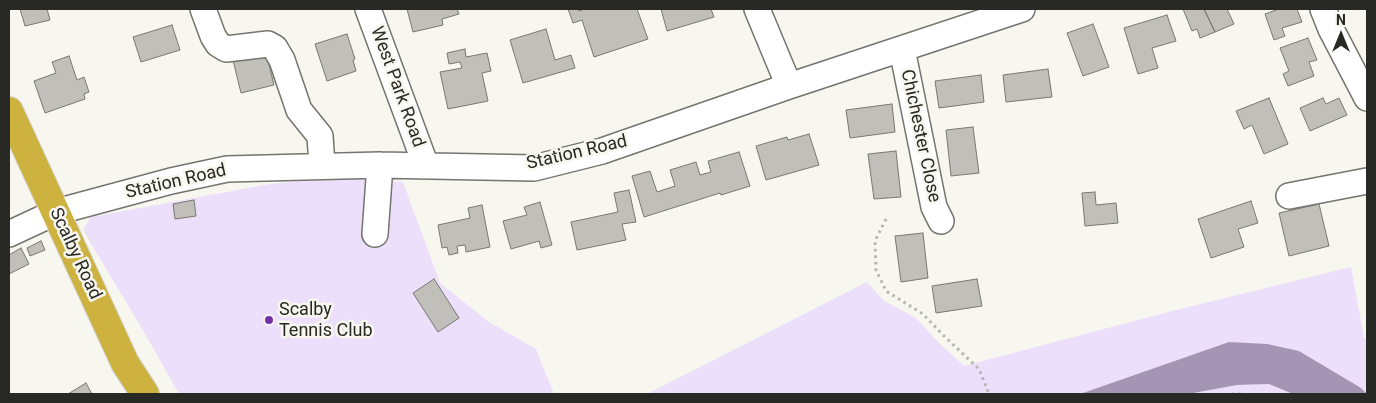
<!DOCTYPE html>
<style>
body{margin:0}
#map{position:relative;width:1376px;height:403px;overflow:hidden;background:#f7f6ef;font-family:Roboto,sans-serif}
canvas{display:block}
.frame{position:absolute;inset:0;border:10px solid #282825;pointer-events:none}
.north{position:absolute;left:1316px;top:10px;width:50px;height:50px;-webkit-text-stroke:4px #f7f6ef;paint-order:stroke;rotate:0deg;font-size:14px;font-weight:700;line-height:20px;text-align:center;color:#282825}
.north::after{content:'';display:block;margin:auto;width:18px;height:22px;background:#282825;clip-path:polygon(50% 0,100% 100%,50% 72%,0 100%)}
</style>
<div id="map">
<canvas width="1376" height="403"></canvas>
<div class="frame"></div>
<div class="north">N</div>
</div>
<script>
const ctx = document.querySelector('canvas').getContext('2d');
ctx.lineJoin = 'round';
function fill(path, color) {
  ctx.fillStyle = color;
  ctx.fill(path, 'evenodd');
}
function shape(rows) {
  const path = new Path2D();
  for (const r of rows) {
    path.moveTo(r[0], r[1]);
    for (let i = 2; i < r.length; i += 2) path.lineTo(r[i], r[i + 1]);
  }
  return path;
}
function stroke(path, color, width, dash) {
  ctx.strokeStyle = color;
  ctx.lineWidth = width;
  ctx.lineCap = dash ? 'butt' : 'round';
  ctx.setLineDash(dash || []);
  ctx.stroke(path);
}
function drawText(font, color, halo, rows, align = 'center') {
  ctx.font = font + ' Roboto,sans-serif';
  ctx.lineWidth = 5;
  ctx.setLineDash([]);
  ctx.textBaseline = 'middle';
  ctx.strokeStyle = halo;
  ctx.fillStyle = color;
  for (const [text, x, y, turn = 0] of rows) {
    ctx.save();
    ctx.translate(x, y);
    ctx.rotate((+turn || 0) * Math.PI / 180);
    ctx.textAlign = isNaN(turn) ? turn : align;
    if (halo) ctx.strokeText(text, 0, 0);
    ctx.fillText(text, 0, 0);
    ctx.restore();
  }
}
fill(shape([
 [338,177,403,182,440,283,489,322,536,349,554,394,179,394,144,332,83,230,91,217,270,184],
 [1351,267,1364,338,1367,339,1367,393,1299,351,1229,342,1080,394,647,394,867,282,884,301,916,318,938,342,964,366,1172,311],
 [1269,384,1293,394,1188,394,1237,385]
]), '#ecdffb');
fill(shape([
 [1229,342,1267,344,1299,351,1361,388,1367,394,1293,394,1269,384,1237,385,1188,394,1080,394]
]), '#a395b3');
const building = shape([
 [20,9,47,9,50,20,25,26,20,9],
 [407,9,457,9,459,14,442,19,443,25,413,32,407,9],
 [568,9,578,9,579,11,585,9,637,9,648,39,594,57,582,20,573,23,568,9],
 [661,9,711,9,714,17,667,31,661,9],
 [1183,9,1204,9,1215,32,1200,38,1197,29,1192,31,1183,9],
 [1204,9,1227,9,1234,24,1215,32,1204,9],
 [1279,9,1297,9,1302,22,1282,28,1285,36,1274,40,1265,14,1279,9],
 [1167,15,1176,41,1152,48,1158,68,1138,74,1124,28,1167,15],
 [1093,24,1109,67,1083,76,1067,33,1093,24],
 [172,25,180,50,141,62,133,37,172,25],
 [546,29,555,60,571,55,575,68,523,83,510,40,546,29],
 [347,34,355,59,353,60,356,71,327,81,315,44,347,34],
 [1308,38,1317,60,1309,62,1314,76,1288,86,1283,74,1289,71,1280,48,1308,38],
 [465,49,466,57,487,53,491,71,482,73,488,101,448,109,440,72,462,68,460,62,449,64,447,53,465,49],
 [254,51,256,58,267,56,274,85,241,93,232,56,254,51],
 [69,56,77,80,84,77,89,92,84,94,85,99,45,113,34,81,56,73,52,62,69,56],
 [1048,69,1052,97,1006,102,1003,75,1048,69],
 [981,75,984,102,939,108,935,81,981,75],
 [1269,98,1288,144,1264,154,1252,125,1244,129,1236,111,1269,98],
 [1323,98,1326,104,1339,98,1347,115,1310,131,1300,108,1323,98],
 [892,104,895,132,850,138,846,110,892,104],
 [973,127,979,173,951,176,946,130,973,127],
 [809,134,819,165,766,180,756,146,787,137,788,140,809,134],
 [896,151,901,197,874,199,868,154,896,151],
 [739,152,750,186,721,195,720,193,644,217,632,176,650,171,657,192,675,186,670,170,696,162,700,175,711,172,708,161,739,152],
 [629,190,636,222,622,224,626,240,577,250,571,222,618,212,614,193,629,190],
 [1095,192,1096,205,1116,203,1118,223,1085,226,1082,193,1095,192],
 [194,200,196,216,175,219,173,204,194,200],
 [1251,201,1258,223,1238,229,1244,247,1211,258,1198,219,1251,201],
 [540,202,552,245,541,248,539,241,511,249,503,221,527,215,524,207,540,202],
 [1319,204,1329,246,1289,256,1279,213,1319,204],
 [482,205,490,247,466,252,465,245,457,246,458,253,449,255,447,247,442,248,438,225,470,218,468,208,482,205],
 [923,233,928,278,901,282,895,236,923,233],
 [41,241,45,250,30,256,27,248,41,241],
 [21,248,29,264,9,274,9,255,21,248],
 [434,279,459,318,438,332,413,293,434,279],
 [977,279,982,306,936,313,932,286,977,279],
 [86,383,92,394,68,394,86,383]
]);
fill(building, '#c1bfb9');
stroke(building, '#787771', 1);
const minor = shape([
 [203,9,213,36,218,44,226,49,268,44,275,48,282,60,299,110,320,136,322,165],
 [368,9,426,166],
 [757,9,789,86],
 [1323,9,1331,29,1367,98],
 [902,49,934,207,941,221],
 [1289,196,1367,181],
 [9,234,56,212,171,181,227,169,380,165,534,168,602,151,789,86,1022,9],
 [375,234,380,165]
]);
const highway = shape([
 [9,111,125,363,145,394]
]);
stroke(minor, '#75746e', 28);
stroke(highway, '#d4d4d3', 30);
stroke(shape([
 [886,219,875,241,876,270,886,291,923,314,943,335,979,369,989,394],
 [1232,394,1244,394]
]), '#b4b3ae', 3, [2.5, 4]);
stroke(minor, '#fff', 25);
stroke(highway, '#cdb23f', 28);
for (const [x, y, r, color] of [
 [269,320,5,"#7231a6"]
]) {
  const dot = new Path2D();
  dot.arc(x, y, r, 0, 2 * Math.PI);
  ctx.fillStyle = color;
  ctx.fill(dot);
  stroke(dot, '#f7f6ef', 2);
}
drawText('18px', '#282825', '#f7f6ef', [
 ["West Park Road",397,87,70],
 ["Chichester Close",920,136,78],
 ["Station Road",577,153,-13],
 ["Station Road",176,182,-13],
 ["Scalby Road",75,254,65]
]);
drawText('18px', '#282825', '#f7f6ef', [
 ["Scalby",279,310],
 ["Tennis Club",279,331]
], 'left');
</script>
